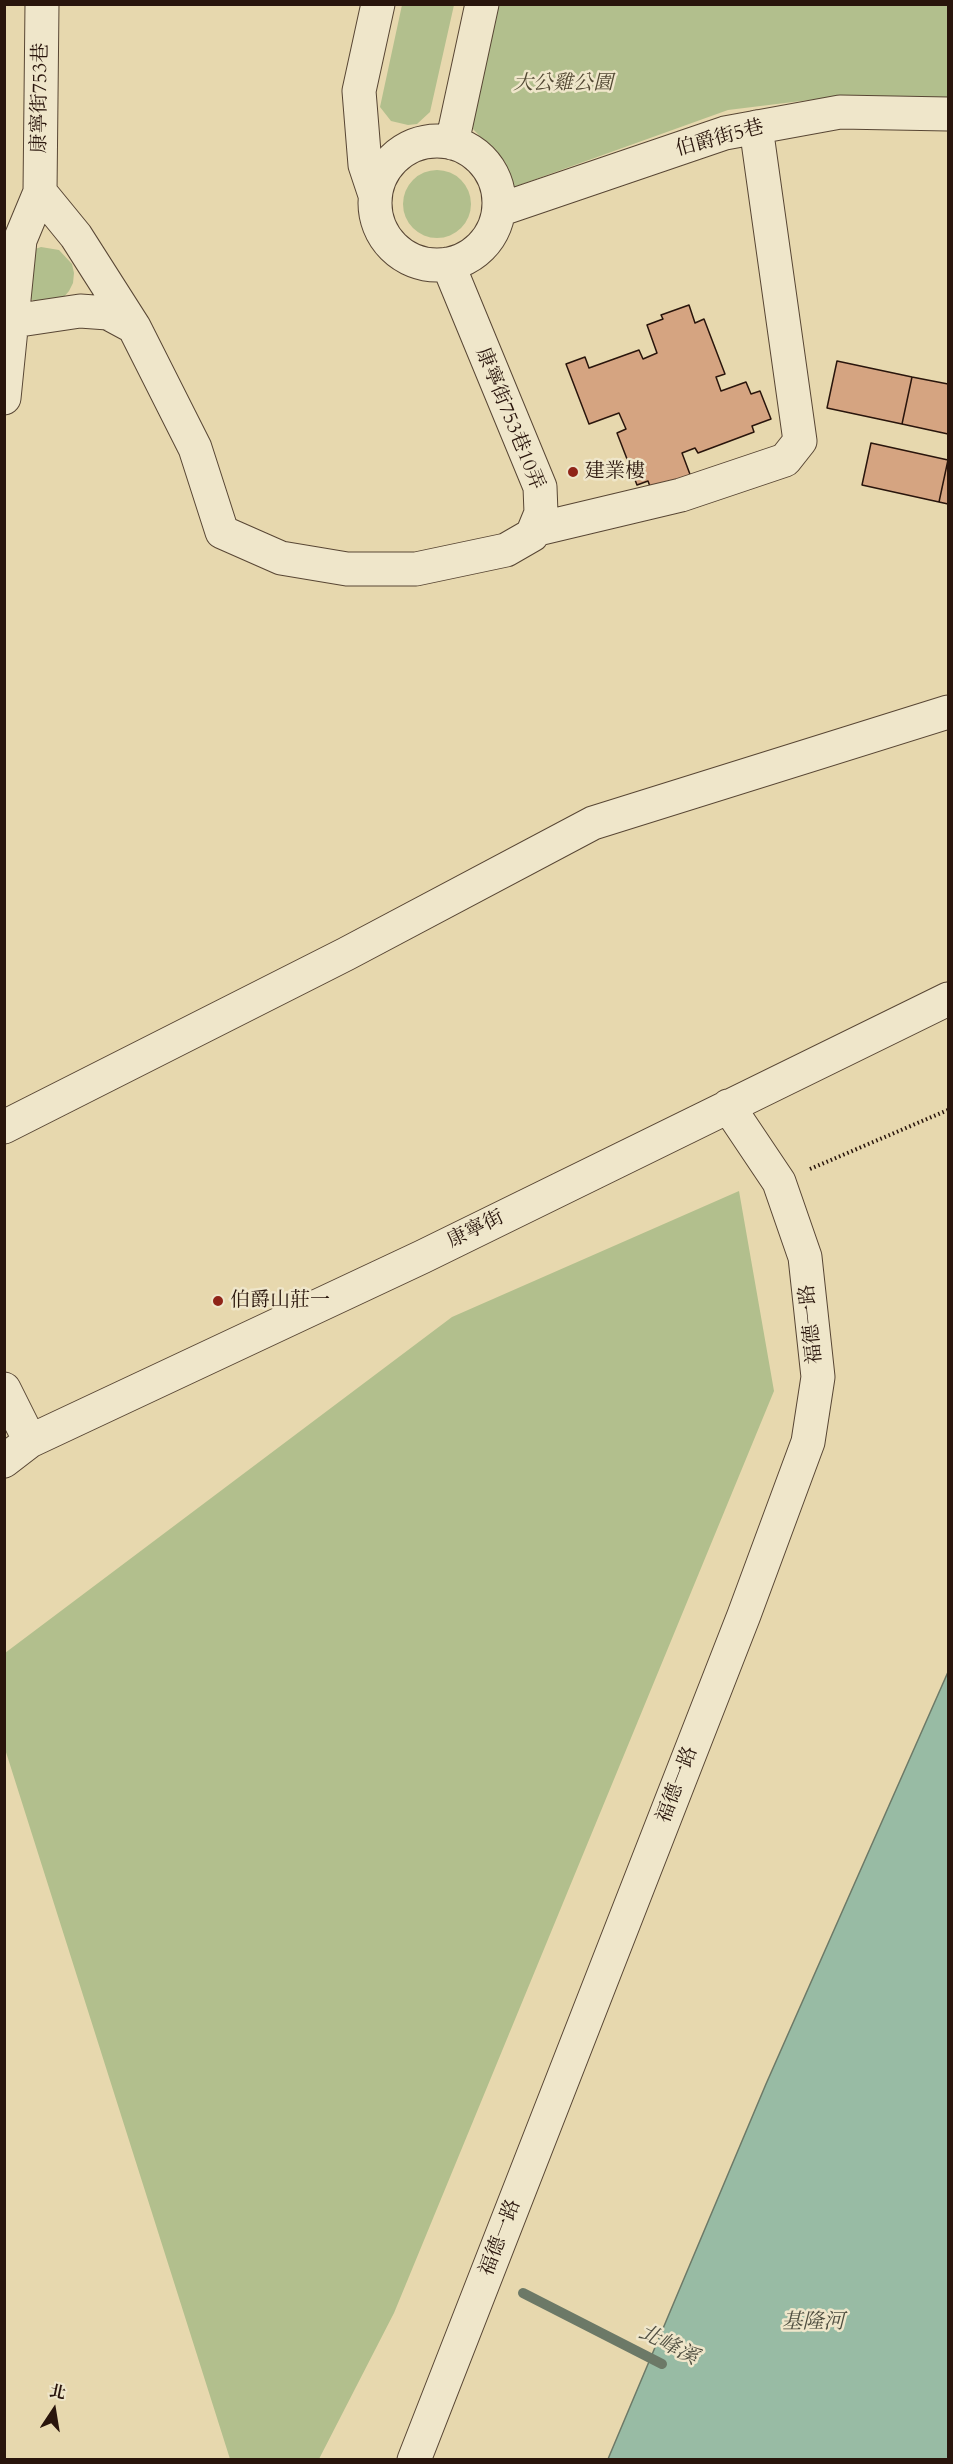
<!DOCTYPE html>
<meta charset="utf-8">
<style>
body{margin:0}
#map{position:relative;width:953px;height:2464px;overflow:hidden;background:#e7d8ae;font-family:Cardo,"Noto Serif TC",serif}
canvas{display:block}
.frame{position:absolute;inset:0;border:6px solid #29150c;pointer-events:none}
.north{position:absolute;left:24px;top:2380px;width:60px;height:60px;-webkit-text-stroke:4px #efe6ca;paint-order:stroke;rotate:12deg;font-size:16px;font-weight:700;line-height:24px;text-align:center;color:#29150c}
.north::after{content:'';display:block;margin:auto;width:21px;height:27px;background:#29150c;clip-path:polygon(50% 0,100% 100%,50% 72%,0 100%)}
</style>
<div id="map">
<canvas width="953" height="2464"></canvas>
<div class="frame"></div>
<div class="north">北</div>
</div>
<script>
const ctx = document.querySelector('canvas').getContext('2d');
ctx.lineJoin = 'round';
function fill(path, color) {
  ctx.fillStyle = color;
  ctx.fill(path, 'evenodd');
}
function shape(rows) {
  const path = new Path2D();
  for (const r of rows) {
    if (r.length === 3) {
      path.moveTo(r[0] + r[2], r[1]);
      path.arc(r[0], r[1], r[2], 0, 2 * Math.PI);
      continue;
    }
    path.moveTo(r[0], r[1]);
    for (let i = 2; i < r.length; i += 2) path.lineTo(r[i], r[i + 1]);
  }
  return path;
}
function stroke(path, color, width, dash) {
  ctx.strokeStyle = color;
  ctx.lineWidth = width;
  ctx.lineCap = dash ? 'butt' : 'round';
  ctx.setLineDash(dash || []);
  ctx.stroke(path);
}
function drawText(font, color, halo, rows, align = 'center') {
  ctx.font = font + ' Cardo,"Noto Serif TC",serif';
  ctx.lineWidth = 5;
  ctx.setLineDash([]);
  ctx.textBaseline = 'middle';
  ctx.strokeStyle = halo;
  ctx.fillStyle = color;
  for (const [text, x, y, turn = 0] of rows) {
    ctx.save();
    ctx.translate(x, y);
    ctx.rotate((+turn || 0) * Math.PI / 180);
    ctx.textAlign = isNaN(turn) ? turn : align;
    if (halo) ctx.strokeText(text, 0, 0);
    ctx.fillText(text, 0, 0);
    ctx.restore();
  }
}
fill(shape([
 [402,5,454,5,430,112,417,124,408,125,391,121,380,107],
 [499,5,948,5,948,106,850,95,728,110,511,188,505,162,471,127],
 [437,204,34],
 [41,247,59,250,72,264,74,273,73,283,69,291,63,298,36,302,27,297,32,250],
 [739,1191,774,1391,394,2313,319,2459,230,2459,5,1749,5,1653,452,1317]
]), '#b2bf8d');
const water = shape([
 [948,1672,948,2459,608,2459,766,2084,948,1672]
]);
fill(water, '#98bba4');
stroke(water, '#6c7967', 1.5);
stroke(shape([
 [523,2293,662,2364]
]), '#6c7967', 10);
const building = shape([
 [689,305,695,323,704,319,725,374,716,377,721,391,746,382,751,394,760,391,771,419,752,426,754,432,698,453,695,448,682,453,691,477,655,500,648,481,637,485,617,433,626,429,619,413,589,424,566,364,585,357,589,368,639,350,643,359,657,353,647,325,663,319,661,315,689,305],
 [837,361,912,377,902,424,827,408,837,361],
 [912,377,948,384,948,434,902,424,912,377],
 [871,443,948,460,939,502,862,485,871,443],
 [948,460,948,504,939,502,948,460]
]);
fill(building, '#d5a481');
stroke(building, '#29150c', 1.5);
const minor = shape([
 [437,203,62],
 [452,143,482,4],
 [40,192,76,236,134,327,195,448,222,532,281,558,347,569,416,569,506,550,532,535,541,513,540,487,448,264],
 [375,195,365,165,359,91,378,4],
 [499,210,725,133,840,112,948,114],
 [13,321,80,311,108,313,134,327],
 [4,398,20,240,40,192,42,4],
 [534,530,681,495,785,460,800,441,756,127],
 [4,1127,346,954,593,823,948,712],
 [4,1389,30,1441],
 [4,1461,30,1441,422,1257,948,999],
 [414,2460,744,1615,808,1442,818,1377,805,1257,779,1182,728,1106]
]);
stroke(minor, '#584634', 35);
stroke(shape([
 [810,1169,948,1110]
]), '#29150c', 4, [1.5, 3]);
stroke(minor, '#efe6ca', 33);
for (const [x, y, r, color] of [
 [573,472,6,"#8f2418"],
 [218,1301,6,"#8f2418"]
]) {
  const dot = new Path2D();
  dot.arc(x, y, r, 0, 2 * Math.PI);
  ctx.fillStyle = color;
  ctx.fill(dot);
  stroke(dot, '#efe6ca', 2);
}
drawText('italic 20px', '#524833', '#efe6ca', [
 ["大公雞公園",563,84]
]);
drawText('20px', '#29150c', '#efe6ca', [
 ["康寧街753巷",41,98,-89],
 ["伯爵街5巷",720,139,-15],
 ["康寧街753巷10弄",509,419,68],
 ["康寧街",476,1230,-26],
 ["福德一路",812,1324,-96],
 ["福德一路",678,1785,-69],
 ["福德一路",501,2238,-69]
]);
drawText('20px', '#29150c', '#efe6ca', [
 ["建業樓",585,472],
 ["伯爵山莊一",230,1301]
], 'left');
drawText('italic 21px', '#504f41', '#efe6ca', [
 ["基隆河",813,2323],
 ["北峰溪",668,2346,27]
]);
</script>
